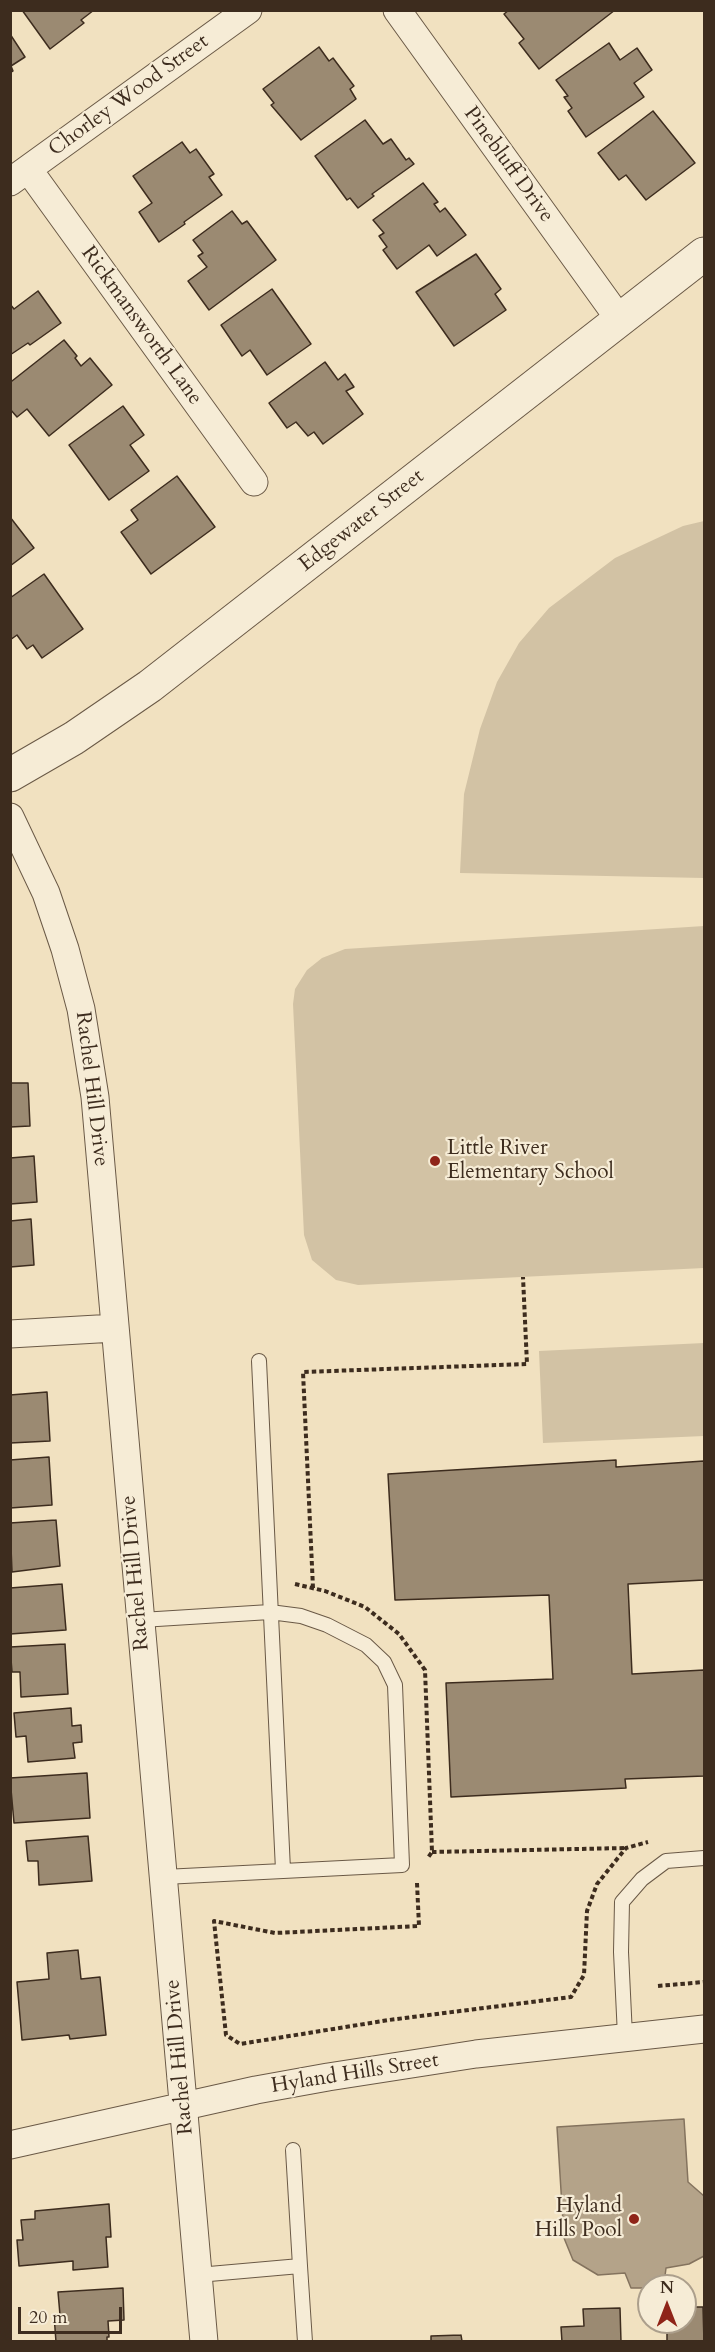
<!DOCTYPE html>
<style>
body{margin:0}
#map{position:relative;width:715px;height:2352px;overflow:hidden;background:#f1e1c0;font-family:Cardo,serif}
canvas{display:block}
.frame{position:absolute;inset:0;border:12px solid #3d2c1e;pointer-events:none}
.north{position:absolute;left:637px;top:2274px;width:60px;height:60px;box-sizing:border-box;background:#f6ecd6;border:2px solid #ac9f8c;border-radius:50%;rotate:0deg;font-size:16px;font-weight:700;line-height:24px;text-align:center;color:#3d2c1e}
.north::after{content:'';display:block;margin:auto;width:21px;height:27px;background:#8f2418;clip-path:polygon(50% 0,100% 100%,50% 72%,0 100%)}
.scale{position:absolute;left:18px;top:2307px;width:104px;height:27px;box-sizing:border-box;border:3px solid #3d2c1e;border-top:0;padding-left:8px;font-size:18px;line-height:21px;white-space:nowrap;color:#3d2c1e;-webkit-text-stroke:4px #f6ecd6;paint-order:stroke}
</style>
<div id="map">
<canvas width="715" height="2352"></canvas>
<div class="frame"></div>
<div class="north">N</div>
<div class="scale">20 m</div>
</div>
<script>
const ctx = document.querySelector('canvas').getContext('2d');
ctx.lineJoin = 'round';
function fill(path, color) {
  ctx.fillStyle = color;
  ctx.fill(path, 'evenodd');
}
function shape(rows) {
  const path = new Path2D();
  for (const r of rows) {
    path.moveTo(r[0], r[1]);
    for (let i = 2; i < r.length; i += 2) path.lineTo(r[i], r[i + 1]);
  }
  return path;
}
function stroke(path, color, width, dash) {
  ctx.strokeStyle = color;
  ctx.lineWidth = width;
  ctx.lineCap = dash ? 'butt' : 'round';
  ctx.setLineDash(dash || []);
  ctx.stroke(path);
}
function drawText(font, color, halo, rows, align = 'center') {
  ctx.font = font + ' Cardo,serif';
  ctx.lineWidth = 4.5;
  ctx.setLineDash([]);
  ctx.textBaseline = 'middle';
  ctx.strokeStyle = halo;
  ctx.fillStyle = color;
  for (const [text, x, y, turn = 0] of rows) {
    ctx.save();
    ctx.translate(x, y);
    ctx.rotate((+turn || 0) * Math.PI / 180);
    ctx.textAlign = isNaN(turn) ? turn : align;
    if (halo) ctx.strokeText(text, 0, 0);
    ctx.fillText(text, 0, 0);
    ctx.restore();
  }
}
fill(shape([
 [704,521,704,878,460,873,464,794,480,729,497,682,519,643,549,608,615,558,683,526],
 [704,926,704,1268,358,1285,336,1280,312,1260,304,1235,293,1004,295,989,307,970,322,958,345,949],
 [704,1343,704,1436,543,1443,539,1351]
]), '#d2c2a4');
const water = shape([
 [684,2119,688,2182,704,2196,704,2256,689,2264,666,2268,664,2284,645,2288,631,2288,625,2273,598,2275,573,2260,564,2238,557,2127,684,2119]
]);
fill(water, '#b4a389');
stroke(water, '#84735e', 1.5);
const building = shape([
 [22,10,94,10,81,20,84,23,50,49,22,10],
 [509,10,615,10,539,69,519,43,524,39,504,14,509,10],
 [10,34,25,57,11,66,13,71,10,73,10,34],
 [609,43,620,60,637,48,652,70,634,83,644,97,586,137,568,111,572,108,564,97,568,96,556,80,609,43],
 [319,47,329,61,333,58,354,86,350,89,356,99,301,140,271,105,274,103,263,89,319,47],
 [653,111,695,163,646,200,626,175,619,180,598,153,653,111],
 [365,120,383,144,391,139,406,160,409,158,414,164,372,194,374,196,358,208,350,198,347,200,315,156,365,120],
 [182,142,190,153,196,149,214,174,209,177,222,195,184,222,185,224,159,242,139,212,152,203,133,176,182,142],
 [423,183,438,202,434,204,440,212,445,208,466,235,437,256,429,245,397,269,383,250,387,247,379,236,384,233,373,220,423,183],
 [232,211,242,224,247,221,276,260,209,310,188,281,207,267,198,256,203,253,193,240,232,211],
 [476,254,501,289,495,294,506,310,454,346,416,292,476,254],
 [272,289,311,344,267,375,250,350,242,356,221,325,272,289],
 [38,291,61,323,30,345,28,343,10,355,10,304,14,309,38,291],
 [64,340,77,356,75,358,81,366,90,358,112,385,49,436,27,409,17,417,10,409,10,380,12,381,64,340],
 [325,362,338,380,345,374,354,387,346,391,363,414,323,444,314,432,308,436,296,422,287,428,269,403,325,362],
 [123,406,144,435,130,445,149,471,109,500,69,445,123,406],
 [177,476,215,527,151,574,121,532,138,520,131,510,177,476],
 [10,517,34,548,10,566,10,517],
 [44,574,83,629,42,658,33,645,27,649,17,635,10,640,10,598,44,574],
 [10,1083,28,1083,30,1126,10,1127,10,1083],
 [34,1156,37,1202,10,1204,10,1158,34,1156],
 [31,1219,34,1265,10,1267,10,1221,31,1219],
 [47,1392,50,1441,10,1443,10,1395,47,1392],
 [49,1457,52,1505,10,1508,10,1460,49,1457],
 [616,1460,616,1467,704,1461,704,1580,628,1584,632,1674,704,1670,704,1776,625,1779,626,1788,451,1797,446,1683,553,1679,549,1595,395,1600,388,1474,616,1460],
 [56,1520,60,1566,12,1572,10,1523,56,1520],
 [62,1584,66,1630,10,1634,10,1588,62,1584],
 [65,1644,68,1694,21,1697,20,1672,12,1672,10,1647,65,1644],
 [71,1708,72,1726,81,1725,82,1742,73,1743,75,1758,28,1762,26,1736,16,1737,14,1713,71,1708],
 [87,1773,90,1818,14,1823,10,1778,87,1773],
 [88,1836,92,1881,39,1885,38,1861,28,1861,26,1841,88,1836],
 [78,1950,81,1979,100,1977,106,2035,70,2039,69,2035,22,2040,17,1982,49,1979,47,1953,78,1950],
 [109,2204,111,2237,106,2237,108,2267,73,2270,73,2261,19,2266,17,2240,23,2240,21,2220,35,2219,35,2211,109,2204],
 [123,2288,124,2320,108,2321,109,2337,107,2337,107,2342,56,2342,54,2315,60,2315,58,2292,123,2288],
 [685,2307,703,2307,704,2342,667,2342,667,2322,685,2322,685,2307],
 [620,2308,621,2342,562,2342,561,2327,584,2326,583,2309,620,2308],
 [461,2335,462,2341,509,2342,401,2342,431,2341,431,2336,461,2335]
]);
fill(building, '#9b8a72');
stroke(building, '#3d2c1e', 1.5);
const service = shape([
 [259,1361,283,1870],
 [141,1620,270,1612,301,1616,327,1625,366,1645,384,1662,395,1685,402,1865,164,1877],
 [625,2036,621,1952,622,1902,642,1879,666,1861,704,1858],
 [293,2150,300,2266],
 [198,2275,300,2266,305,2342]
]);
const minor = shape([
 [397,10,620,320],
 [28,169,254,482],
 [10,182,248,10],
 [10,817,46,893,65,949,81,1009,95,1097,204,2342],
 [10,1334,115,1328],
 [10,2145,256,2090,328,2077,476,2054,704,2029]
]);
const tertiary = shape([
 [10,775,74,738,150,686,704,254]
]);
stroke(service, '#6a5946', 16);
stroke(minor, '#6a5946', 29);
stroke(tertiary, '#6a5946', 35);
stroke(shape([
 [295,1584,325,1591,365,1607,399,1634,425,1670,432,1852,427,1859],
 [313,1588,303,1372,527,1364,523,1277],
 [432,1852,626,1848],
 [417,1883,419,1926,275,1933,214,1921,226,2035,240,2044,389,2020,571,1997,584,1975,587,1911,597,1884,626,1848,648,1842],
 [658,1986,704,1982]
]), '#3d2c1e', 4, [4.5, 3]);
stroke(service, '#f6ecd6', 14);
stroke(minor, '#f6ecd6', 27);
stroke(tertiary, '#f6ecd6', 33);
for (const [x, y, r, color] of [
 [435,1161,6,"#8f2418"],
 [634,2219,6,"#8f2418"]
]) {
  const dot = new Path2D();
  dot.arc(x, y, r, 0, 2 * Math.PI);
  ctx.fillStyle = color;
  ctx.fill(dot);
  stroke(dot, '#f6ecd6', 2);
}
drawText('21px', '#3d2c1e', '#f6ecd6', [
 ["Chorley Wood Street",129,96,-36],
 ["Pinebluff Drive",508,165,54],
 ["Rickmansworth Lane",141,326,54],
 ["Edgewater Street",362,521,-38],
 ["Rachel Hill Drive",91,1089,83],
 ["Rachel Hill Drive",136,1573,-95],
 ["Rachel Hill Drive",180,2057,-95],
 ["Hyland Hills Street",355,2074,-9]
]);
drawText('21px', '#3d2c1e', '#f6ecd6', [
 ["Little River",447,1149],
 ["Elementary School",447,1173],
 ["Hyland",622,2207,"right"],
 ["Hills Pool",622,2231,"right"]
], 'left');
</script>
